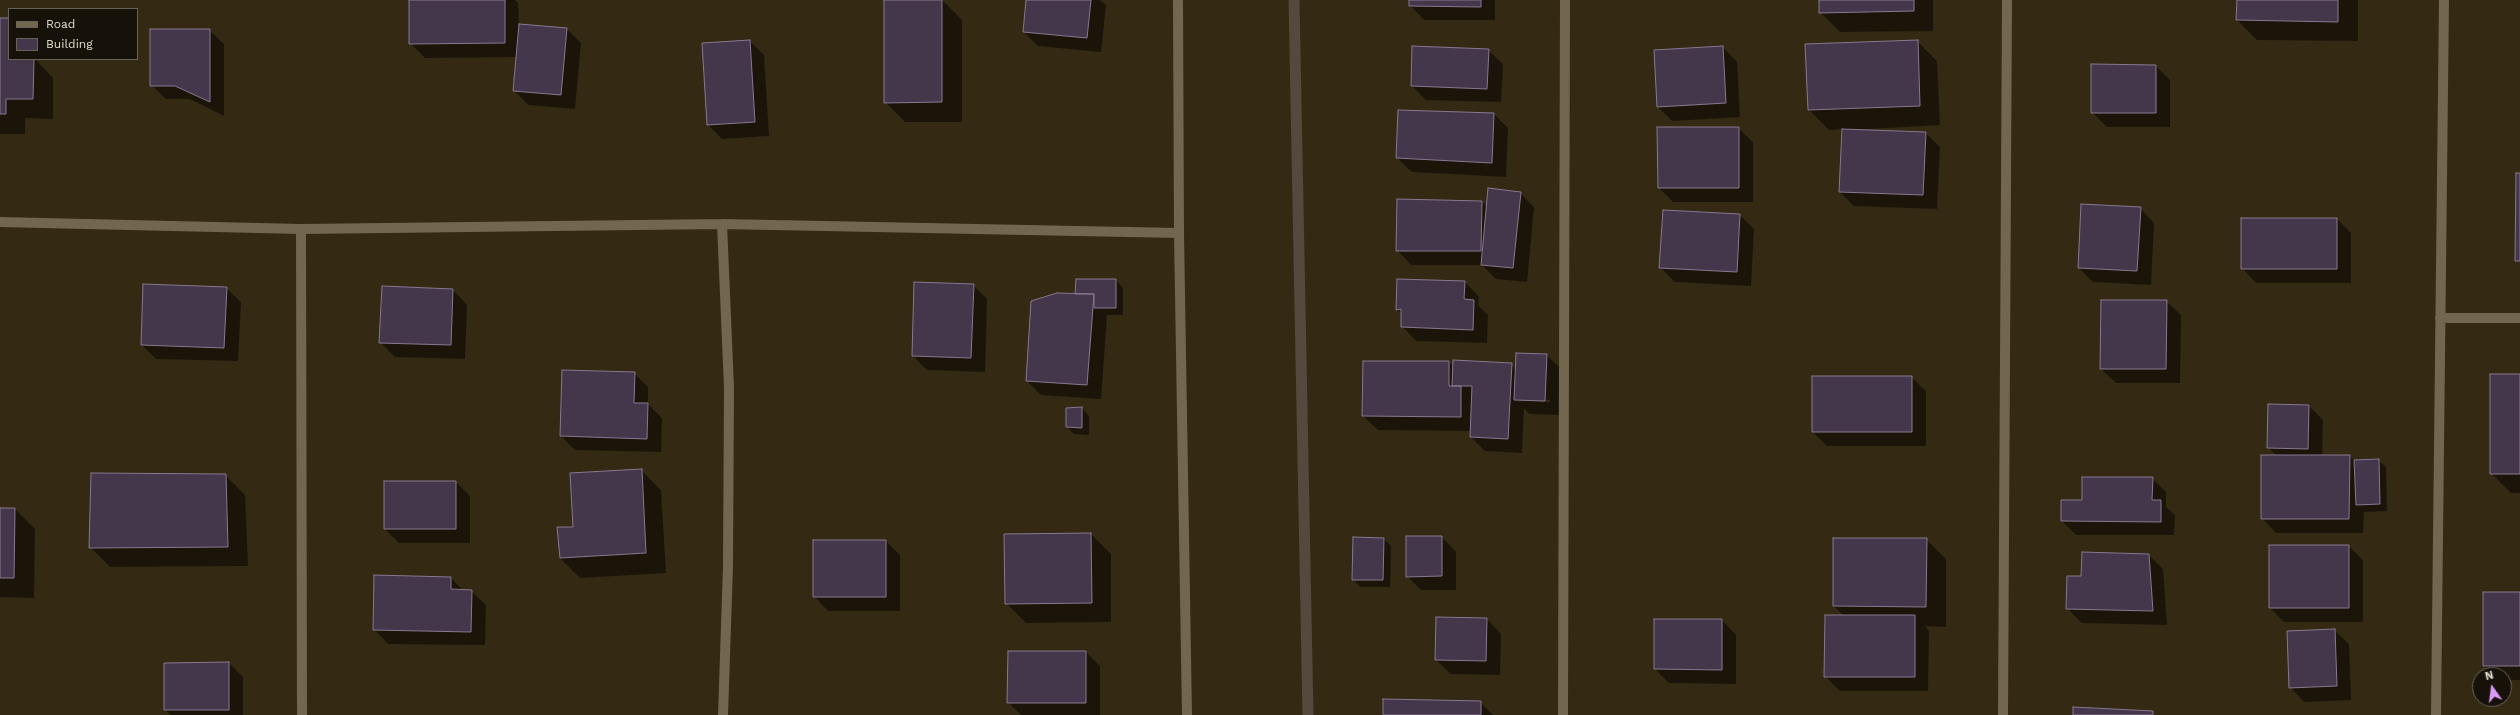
<!DOCTYPE html>
<style>
body{margin:0}
#map{position:relative;width:2520px;height:715px;overflow:hidden;background:#342912;font-family:"Work Sans",sans-serif}
canvas{display:block}
.legend{position:absolute;left:8px;top:8px;width:130px;height:52px;box-sizing:border-box;background:#171209;border:1px solid #676257;margin:0;padding:5px 7px;list-style:none;font-size:12px;color:#e0d9cb}
.legend li{display:flex;align-items:center;gap:8px;height:20px}
.legend b{width:20px;border:1px solid #676257}
.north{position:absolute;left:2472px;top:667px;width:40px;height:40px;box-sizing:border-box;background:#171209;border:1px solid #676257;border-radius:50%;rotate:346deg;font-size:11px;font-weight:700;line-height:16px;text-align:center;color:#e0d9cb}
.north::after{content:'';display:block;margin:auto;width:14px;height:18px;background:#d99af7;clip-path:polygon(50% 0,100% 100%,50% 72%,0 100%)}
</style>
<div id="map">
<canvas width="2520" height="715"></canvas>
<ul class="legend">
<li><b style="height:5px;background:#72664e"></b>Road</li>
<li><b style="height:11px;background:#44364b"></b>Building</li>
</ul>
<div class="north">N</div>
</div>
<script>
const ctx = document.querySelector('canvas').getContext('2d');
ctx.lineJoin = 'round';
function fill(path, color) {
  ctx.fillStyle = color;
  ctx.fill(path, 'evenodd');
}
function shape(rows) {
  const path = new Path2D();
  for (const r of rows) {
    path.moveTo(r[0], r[1]);
    for (let i = 2; i < r.length; i += 2) path.lineTo(r[i], r[i + 1]);
  }
  return path;
}
function stroke(path, color, width, dash) {
  ctx.strokeStyle = color;
  ctx.lineWidth = width;
  ctx.lineCap = dash ? 'butt' : 'round';
  ctx.setLineDash(dash || []);
  ctx.stroke(path);
}
fill(shape([
 [410,0,515,0,518,3,519,25,567,29,581,43,575,109,528,105,514,90,517,57,425,58,410,43],
 [942,0,962,20,962,122,905,122,885,102],
 [1027,0,1100,0,1106,5,1101,52,1038,46,1024,32],
 [1410,0,1495,0,1495,20,1424,20,1410,5],
 [1820,0,1933,0,1933,31,1840,32,1820,12],
 [2238,0,2358,0,2358,41,2257,40,2237,20],
 [0,19,9,19,9,59,35,59,53,78,53,119,25,118,25,134,0,134],
 [209,30,224,44,224,116,190,99,166,99,151,85],
 [750,41,764,55,769,136,722,139,708,125],
 [1917,41,1937,61,1940,125,1851,130,1926,133,1940,147,1937,209,1854,206,1840,192,1843,129,1829,130,1809,110],
 [1723,47,1737,62,1740,117,1672,121,1658,107],
 [1488,50,1503,64,1501,102,1426,100,1412,86],
 [2092,65,2156,66,2170,80,2170,127,2107,127,2092,112],
 [1494,114,1508,128,1506,177,1412,172,1397,158],
 [1738,128,1753,142,1753,202,1673,202,1659,188],
 [1520,193,1534,207,1527,282,1496,279,1482,265,1411,265,1397,250,1482,202,1487,207],
 [2082,206,2140,208,2154,223,2151,285,2093,282,2079,268],
 [1740,215,1754,229,1751,286,1675,282,1660,267],
 [2337,219,2351,233,2351,283,2256,283,2242,268],
 [1116,280,1123,288,1123,315,1107,315,1101,399,1041,395,1027,381,1076,295],
 [1465,282,1479,297,1478,305,1488,315,1487,343,1416,341,1402,326,1402,314,1397,309],
 [973,285,987,299,985,372,927,370,913,356],
 [226,288,241,302,238,361,156,359,142,345],
 [453,290,467,305,465,359,395,357,380,342],
 [2166,301,2181,315,2180,383,2116,383,2101,369],
 [1547,355,1561,369,1559,415,1529,414,1524,408,1522,453,1485,451,1471,437,1471,431,1378,430,1363,416,1449,362,1454,367,1511,364,1516,369],
 [1529,399,1550,400,1550,402,1529,401],
 [634,373,648,387,648,404,662,418,661,452,575,450,561,436],
 [2520,375,2520,493,2511,493,2491,473],
 [1911,377,1926,391,1926,446,1827,446,1813,432],
 [2309,406,2323,420,2322,456,2350,456,2354,461,2378,460,2386,467,2387,511,2364,512,2363,533,2276,533,2262,518,2277,456,2268,447],
 [1082,408,1089,416,1089,435,1074,434,1067,427,1067,409],
 [641,470,661,490,666,573,580,578,560,558],
 [225,475,245,495,248,566,110,567,90,547],
 [2152,478,2166,492,2166,507,2175,515,2174,535,2076,535,2062,521,2083,501],
 [385,482,456,482,470,496,470,543,399,543,385,529],
 [0,509,15,509,35,529,34,598,0,597],
 [1091,534,1111,554,1111,622,1026,623,1006,603],
 [1442,537,1456,552,1456,590,1421,590,1407,576],
 [1384,539,1391,546,1390,587,1360,587,1353,579],
 [1834,539,1926,539,1946,559,1946,627,1925,626,1929,631,1928,691,1840,691,1825,676,1844,616,1834,606],
 [886,541,900,555,900,611,828,611,814,596],
 [2349,546,2363,560,2363,622,2284,622,2270,608],
 [2149,555,2163,569,2167,625,2082,623,2067,608],
 [451,578,464,591,471,591,486,605,485,645,388,644,374,629],
 [2520,593,2520,680,2504,680,2504,675,2493,675,2484,666],
 [1487,619,1501,634,1500,675,1451,674,1436,660],
 [1722,620,1736,635,1736,684,1669,683,1655,669],
 [2334,630,2349,644,2351,700,2304,702,2290,687],
 [1009,652,1086,652,1100,666,1100,715,1021,715,1008,702],
 [229,663,243,677,243,715,171,715,165,710],
 [1480,702,1493,715,1384,715]
]), '#0007');
stroke(shape([
 [1294,0,1308,715]
]), '#534a3d', 11);
const building = shape([
 [409,0,505,0,505,43,409,44,409,0],
 [884,0,942,0,942,102,884,103,884,0],
 [1026,0,1091,0,1087,38,1023,32,1026,0],
 [1409,0,1481,0,1481,7,1409,6,1409,0],
 [1819,0,1914,0,1914,11,1819,13,1819,0],
 [2237,0,2338,0,2338,22,2236,20,2237,0],
 [0,18,9,18,9,59,34,59,33,99,6,99,6,114,0,114,0,18],
 [519,24,567,28,561,95,513,91,519,24],
 [150,29,210,29,210,102,175,86,150,86,150,29],
 [750,40,755,122,707,125,702,43,750,40],
 [1918,40,1920,106,1808,110,1805,44,1918,40],
 [1412,46,1489,49,1487,89,1411,86,1412,46],
 [1723,46,1726,103,1657,107,1654,50,1723,46],
 [2091,64,2156,65,2156,113,2091,113,2091,64],
 [1398,110,1494,113,1492,163,1396,158,1398,110],
 [1657,127,1739,127,1739,188,1658,188,1657,127],
 [1842,129,1926,132,1923,195,1839,192,1842,129],
 [2516,173,2520,173,2520,261,2515,261,2516,173],
 [1488,188,1521,192,1513,268,1481,265,1488,188],
 [1397,199,1482,201,1481,251,1396,251,1397,199],
 [2081,204,2141,207,2137,271,2078,268,2081,204],
 [1663,210,1740,214,1737,272,1659,268,1663,210],
 [2241,218,2337,218,2337,269,2241,269,2241,218],
 [1076,279,1116,279,1116,308,1094,308,1094,294,1075,294,1076,279],
 [1397,279,1465,281,1464,299,1474,300,1473,330,1401,327,1401,309,1396,310,1397,279],
 [914,282,974,284,971,358,912,356,914,282],
 [143,284,227,287,224,348,141,345,143,284],
 [382,286,453,289,451,345,379,343,382,286],
 [1057,293,1094,294,1087,385,1026,381,1031,301,1057,293],
 [2101,300,2167,300,2166,369,2100,369,2101,300],
 [1516,353,1547,354,1545,401,1514,400,1516,353],
 [1453,360,1512,363,1508,439,1470,437,1472,386,1452,386,1453,360],
 [1363,361,1449,361,1449,386,1461,386,1461,417,1362,416,1363,361],
 [562,370,635,372,634,403,648,403,647,439,560,436,562,370],
 [2490,374,2520,374,2520,474,2490,474,2490,374],
 [1812,376,1912,376,1912,432,1812,432,1812,376],
 [2268,404,2309,405,2308,449,2267,448,2268,404],
 [1082,407,1082,428,1066,427,1066,408,1082,407],
 [2261,455,2350,455,2349,519,2261,519,2261,455],
 [2379,459,2380,504,2356,505,2354,460,2379,459],
 [642,469,646,553,560,558,557,527,573,527,570,473,642,469],
 [91,473,226,474,228,547,89,548,91,473],
 [2082,477,2153,477,2152,500,2161,500,2161,522,2061,521,2061,500,2082,500,2082,477],
 [384,481,456,481,456,529,384,529,384,481],
 [0,508,15,508,14,578,0,578,0,508],
 [1091,533,1092,603,1005,604,1004,534,1091,533],
 [1406,536,1442,536,1442,576,1406,577,1406,536],
 [1353,537,1384,538,1383,580,1352,580,1353,537],
 [1833,538,1927,538,1926,607,1833,606,1833,538],
 [813,540,886,540,886,597,813,597,813,540],
 [2269,545,2349,545,2349,608,2269,608,2269,545],
 [2082,552,2149,554,2153,611,2066,609,2067,576,2081,576,2082,552],
 [374,575,451,577,451,589,472,590,471,632,373,630,374,575],
 [2483,592,2520,592,2520,666,2483,666,2483,592],
 [1825,615,1915,615,1915,677,1824,677,1825,615],
 [1436,617,1487,618,1486,661,1435,660,1436,617],
 [1654,619,1722,619,1722,670,1654,669,1654,619],
 [2335,629,2337,686,2289,688,2287,631,2335,629],
 [1008,651,1086,651,1086,703,1007,703,1008,651],
 [229,662,229,710,164,710,164,663,229,662],
 [1383,699,1481,701,1481,715,1383,715,1383,699],
 [2073,707,2153,711,2153,715,2073,715,2073,707]
]);
fill(building, '#44364b');
stroke(building, '#887890', 1);
stroke(shape([
 [0,222,301,229,722,224,1179,233,1178,0],
 [722,224,729,388,728,566,723,715],
 [301,229,302,715],
 [1179,233,1187,715],
 [2440,318,2520,318],
 [1563,715,1565,0],
 [2003,715,2007,0],
 [2436,715,2444,0]
]), '#72664e', 10);
</script>
